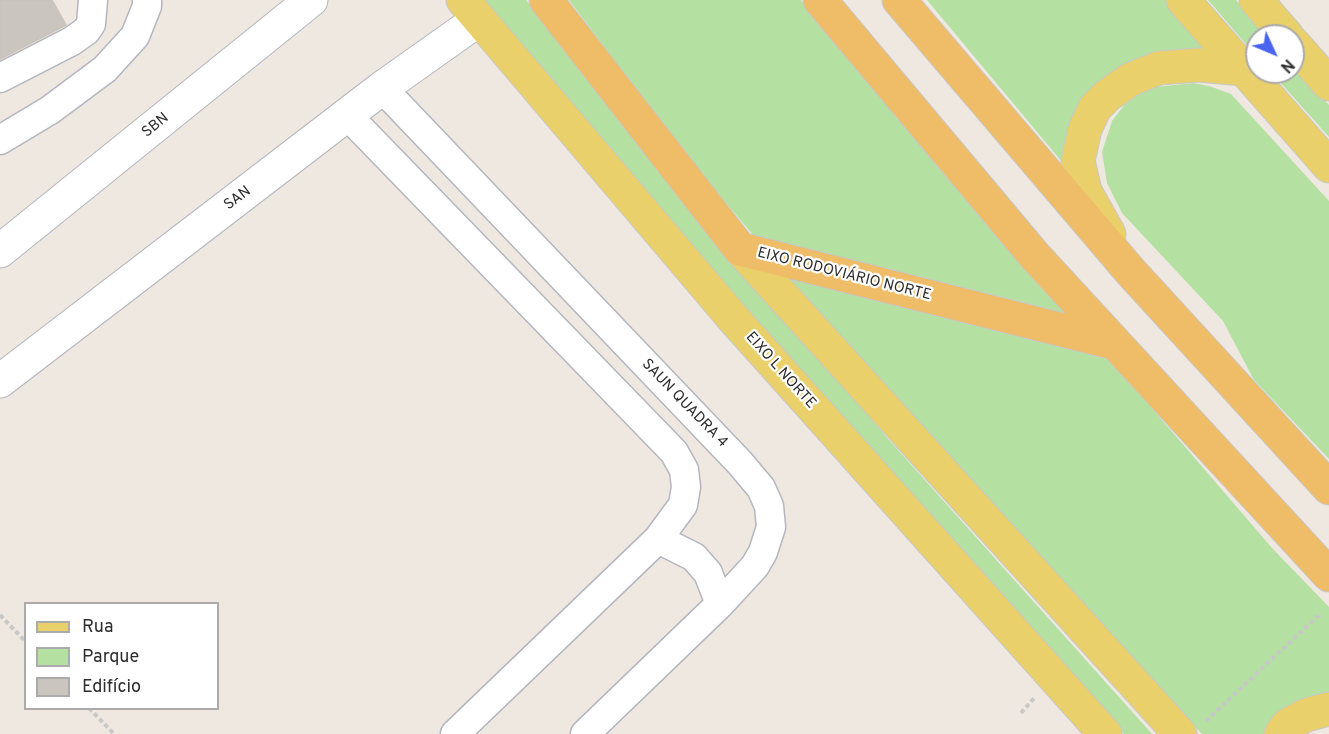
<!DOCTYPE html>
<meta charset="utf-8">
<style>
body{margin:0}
#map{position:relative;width:1329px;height:734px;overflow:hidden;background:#eee8e1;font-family:Overpass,sans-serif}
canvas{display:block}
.legend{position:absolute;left:24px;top:602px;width:195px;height:108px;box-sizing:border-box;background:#fff;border:2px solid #ababab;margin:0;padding:8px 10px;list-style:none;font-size:18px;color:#2d2d2d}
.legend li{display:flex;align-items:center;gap:12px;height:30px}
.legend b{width:30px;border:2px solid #ababab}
.north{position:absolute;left:1245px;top:24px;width:60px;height:60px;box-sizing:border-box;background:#fff;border:2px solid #ababab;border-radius:50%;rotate:134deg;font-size:16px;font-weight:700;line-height:24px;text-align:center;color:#2d2d2d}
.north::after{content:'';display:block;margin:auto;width:21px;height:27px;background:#4b64f0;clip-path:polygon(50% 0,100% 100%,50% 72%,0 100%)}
</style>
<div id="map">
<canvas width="1329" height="734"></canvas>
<ul class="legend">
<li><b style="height:8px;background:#e9d06a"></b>Rua</li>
<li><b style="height:16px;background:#b4e0a1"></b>Parque</li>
<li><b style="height:16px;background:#cac6bf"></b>Edifício</li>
</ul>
<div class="north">N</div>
</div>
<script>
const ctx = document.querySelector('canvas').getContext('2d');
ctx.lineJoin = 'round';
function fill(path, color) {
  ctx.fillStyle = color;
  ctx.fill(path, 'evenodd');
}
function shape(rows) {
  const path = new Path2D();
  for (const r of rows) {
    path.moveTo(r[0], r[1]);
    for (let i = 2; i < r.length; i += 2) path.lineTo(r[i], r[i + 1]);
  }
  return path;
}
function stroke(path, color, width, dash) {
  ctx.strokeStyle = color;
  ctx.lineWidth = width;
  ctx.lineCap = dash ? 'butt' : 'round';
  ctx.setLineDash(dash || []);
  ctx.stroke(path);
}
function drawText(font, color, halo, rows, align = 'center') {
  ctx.font = font + ' Overpass,sans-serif';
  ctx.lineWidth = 4.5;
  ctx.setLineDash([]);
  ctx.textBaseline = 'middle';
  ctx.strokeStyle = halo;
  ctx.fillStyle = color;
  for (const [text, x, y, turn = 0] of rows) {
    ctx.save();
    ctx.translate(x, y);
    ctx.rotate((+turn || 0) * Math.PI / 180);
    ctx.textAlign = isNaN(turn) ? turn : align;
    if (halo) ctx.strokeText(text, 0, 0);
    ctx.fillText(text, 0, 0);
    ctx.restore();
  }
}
fill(shape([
 [483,0,526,0,715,236,889,440,1152,734,1124,734,1029,631,679,231],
 [569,0,801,0,1272,548,1329,607,1329,702,1271,734,1202,734,933,444,855,356,684,153],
 [927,0,1169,0,1218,57,1138,60,1073,175],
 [1208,0,1236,0,1267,36,1257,36,1257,57],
 [1293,65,1329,105,1329,137,1271,72,1293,72],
 [1193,83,1209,86,1231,94,1329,201,1329,459,1254,380,1223,321,1122,213,1107,183,1102,152,1112,121,1125,104,1141,93,1156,87]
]), '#b4e0a1');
const building = shape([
 [0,0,52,0,66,25,0,59,0,0]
]);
fill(building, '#cac6bf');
stroke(building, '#c9c4ba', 1.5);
const tertiary = shape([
 [0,78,72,41,86,31,91,24,93,0],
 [382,88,740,463,761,488,769,506,771,527,763,552,755,566,720,604,585,734],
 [348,116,674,452,684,470,686,487,683,505,658,539,455,734],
 [0,140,50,110,105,69,135,36,147,6,147,0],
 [658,539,694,557,708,573,720,604]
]);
const secondary = shape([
 [0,251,311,0],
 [0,381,382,88,478,20]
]);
const primary = shape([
 [463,0,732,317,1105,734],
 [1183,0,1329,166],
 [1256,0,1287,36],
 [1293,43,1329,84],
 [1109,234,1085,191,1078,161,1085,129,1095,108,1108,95,1131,79,1159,68,1199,65,1243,69],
 [740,249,1180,734],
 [1281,734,1288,725,1306,715,1329,709]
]);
const trunk = shape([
 [546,0,740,249,1114,343],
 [820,0,1034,255,1329,575],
 [899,0,1131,272,1329,488]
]);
stroke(tertiary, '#b4b6bf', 31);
stroke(secondary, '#b4b6bf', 35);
stroke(primary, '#c8c8c8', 35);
stroke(trunk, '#c8c8c8', 35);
stroke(shape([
 [0,615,26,642],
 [89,708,114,734],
 [1021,713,1035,697],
 [1206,721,1321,613]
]), '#c8c8c8', 4, [4.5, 3]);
stroke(tertiary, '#fff', 28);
stroke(secondary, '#fff', 33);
stroke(primary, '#e9d06a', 33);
stroke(trunk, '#efbc67', 33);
drawText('15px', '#2d2d2d', '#fff', [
 ["SBN",156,126,-39],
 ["SAN",238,199,-37],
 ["EIXO RODOVIÁRIO NORTE",844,275,14],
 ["EIXO L NORTE",780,371,48],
 ["SAUN QUADRA 4",684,404,46]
]);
</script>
